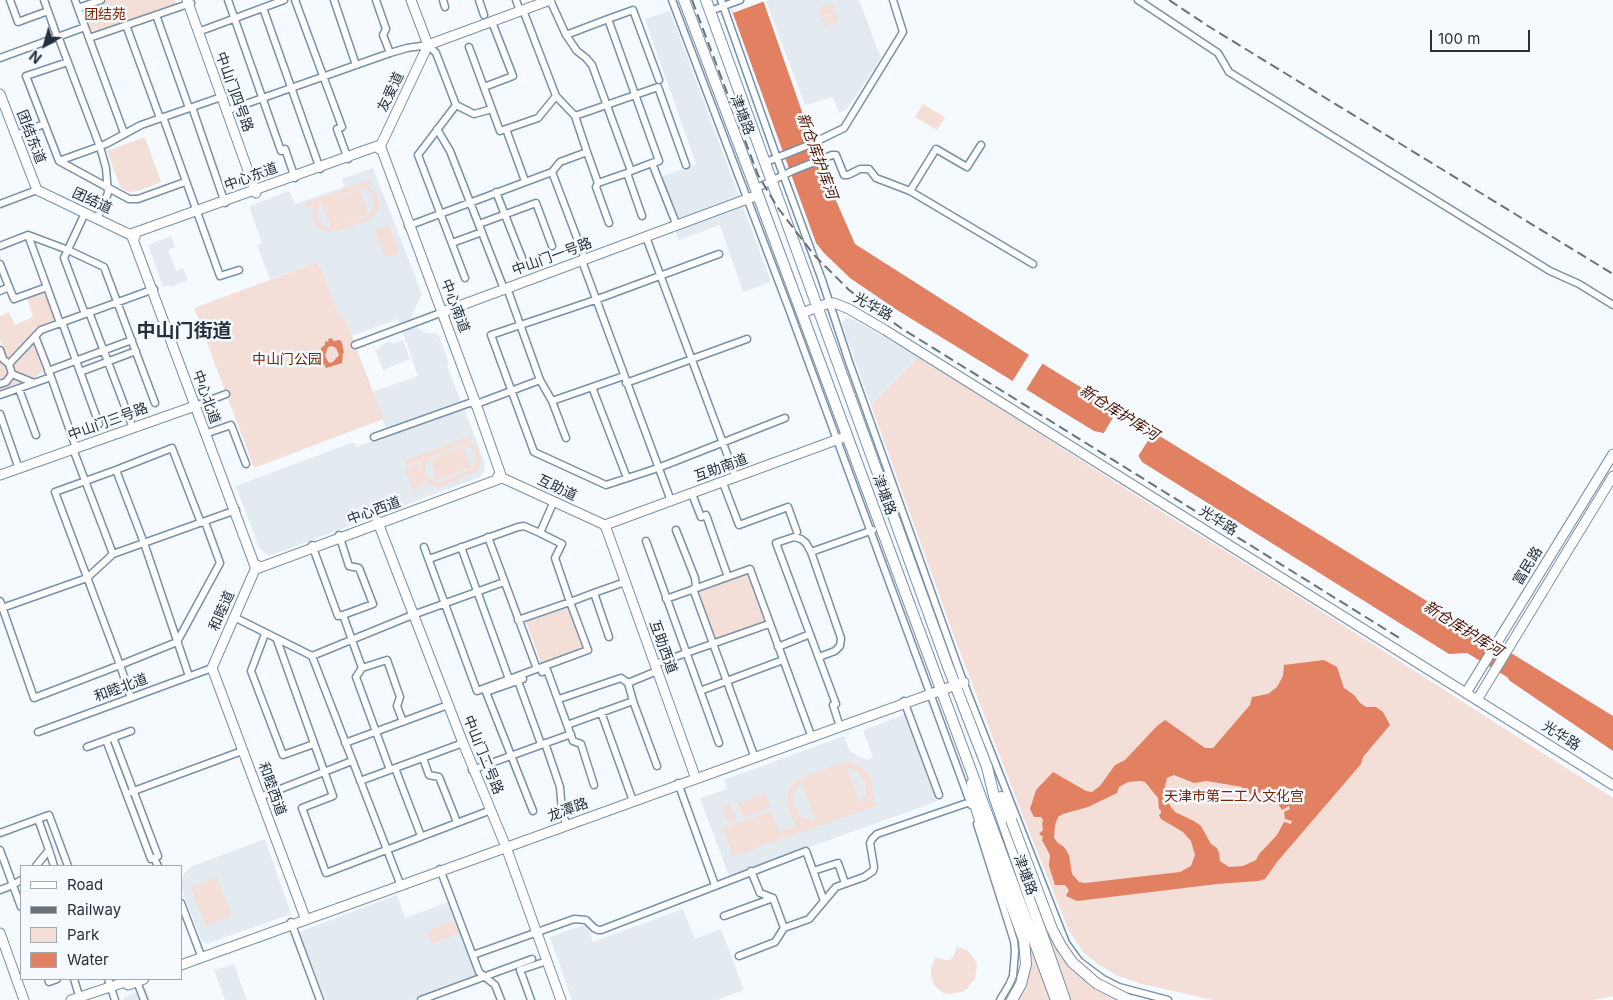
<!DOCTYPE html>
<meta charset="utf-8">
<style>
body{margin:0}
#map{position:relative;width:1613px;height:1000px;overflow:hidden;background:#f4faff;font-family:Inter,sans-serif}
canvas{display:block}
.legend{position:absolute;left:20px;top:865px;width:162px;height:115px;box-sizing:border-box;background:#f4faff;border:1px solid #a2a9b0;margin:0;padding:6px 9px;list-style:none;font-size:15px;color:#26303a}
.legend li{display:flex;align-items:center;gap:10px;height:25px}
.legend b{width:25px;border:1px solid #a2a9b0}
.north{position:absolute;left:20px;top:20px;width:50px;height:50px;-webkit-text-stroke:4px #f4faff;paint-order:stroke;rotate:218deg;font-size:14px;font-weight:700;line-height:20px;text-align:center;color:#26303a}
.north::after{content:'';display:block;margin:auto;width:18px;height:22px;background:#26303a;clip-path:polygon(50% 0,100% 100%,50% 72%,0 100%)}
.scale{position:absolute;left:1430px;top:30px;width:100px;height:22px;box-sizing:border-box;border:2px solid #26303a;border-top:0;padding-left:6px;font-size:15px;line-height:18px;white-space:nowrap;color:#26303a;-webkit-text-stroke:4px #f4faff;paint-order:stroke}
</style>
<div id="map">
<canvas width="1613" height="1000"></canvas>
<ul class="legend">
<li><b style="height:6px;background:#fff"></b>Road</li>
<li><b style="height:6px;background:#69727a"></b>Railway</li>
<li><b style="height:14px;background:#f3ded8"></b>Park</li>
<li><b style="height:14px;background:#e28062"></b>Water</li>
</ul>
<div class="north">N</div>
<div class="scale">100 m</div>
</div>
<script>
const ctx = document.querySelector('canvas').getContext('2d');
ctx.lineJoin = 'round';
function fill(path, color) {
  ctx.fillStyle = color;
  ctx.fill(path, 'evenodd');
}
function shape(rows) {
  const path = new Path2D();
  for (const r of rows) {
    path.moveTo(r[0], r[1]);
    for (let i = 2; i < r.length; i += 2) path.lineTo(r[i], r[i + 1]);
  }
  return path;
}
function stroke(path, color, width, dash) {
  ctx.strokeStyle = color;
  ctx.lineWidth = width;
  ctx.lineCap = dash ? 'butt' : 'round';
  ctx.setLineDash(dash || []);
  ctx.stroke(path);
}
function drawText(font, color, halo, rows, align = 'center') {
  ctx.font = font + ' Inter,"Noto Sans SC",sans-serif';
  ctx.lineWidth = 5;
  ctx.setLineDash([]);
  ctx.textBaseline = 'middle';
  ctx.strokeStyle = halo;
  ctx.fillStyle = color;
  for (const [text, x, y, turn = 0] of rows) {
    ctx.save();
    ctx.translate(x, y);
    ctx.rotate((+turn || 0) * Math.PI / 180);
    ctx.textAlign = isNaN(turn) ? turn : align;
    if (halo) ctx.strokeText(text, 0, 0);
    ctx.fillText(text, 0, 0);
    ctx.restore();
  }
}
fill(shape([
 [770,0,859,0,881,58,846,110,839,113,833,97,805,105,766,1],
 [670,11,771,282,743,292,720,225,679,240,655,179,696,164,645,19],
 [373,168,422,294,413,312,412,319,415,325,420,330,426,333,438,334,449,363,447,365,461,402,387,431,372,392,418,376,398,319,352,336,346,322,337,311,318,262,270,279,257,245,262,243,249,206,289,191,295,204,344,187,342,179],
 [171,236,175,247,168,250,176,271,183,268,188,280,171,287,170,285,163,287,148,245],
 [845,318,852,319,919,357,871,405,842,324],
 [403,340,410,359,383,370,375,350,379,348,379,346,391,341,392,344],
 [464,408,485,464,484,471,480,477,274,554,267,555,259,548,236,486,354,442,356,447],
 [907,714,938,801,729,876,700,798,727,789,724,780,844,736,850,752,867,760,873,758,863,730],
 [265,839,291,914,206,944,205,942,202,942,181,888,183,876,187,870,193,866],
 [397,895,405,918,451,901,479,976,413,1000,326,1000,299,932],
 [683,909,695,939,721,929,744,990,717,1000,572,1000,550,937,587,924,593,942],
 [234,964,247,1000,225,1000,214,970],
 [146,988,150,1000,123,1000,125,997]
]), '#e3eaf0');
fill(shape([
 [106,0,175,0,177,5,91,35,82,9],
 [832,3,835,11,821,17,818,9],
 [836,13,839,21,825,26,822,18],
 [923,104,945,117,937,130,915,117],
 [145,137,161,182,138,191,130,192,126,191,120,187,107,151],
 [371,179,372,183,367,186,376,193,379,203,377,211,372,217,366,221,335,232,327,232,316,226,312,217,314,206,307,208,306,203],
 [361,188,370,192,373,198,374,204,371,212,365,217,332,228,368,214,359,189,322,202,355,189],
 [321,203,322,203,331,228,323,226,318,220,317,212],
 [389,225,399,253,385,258,375,230],
 [318,262,337,311,346,322,352,336,383,419,254,468,194,308],
 [45,292,55,320,40,325,30,334,43,371,28,383,0,393,0,354,5,353,0,340,0,316,9,312,15,325,33,317,27,298],
 [919,357,1167,515,1285,588,1613,798,1613,996,1593,1000,1213,1000,1142,984,1118,976,1098,964,1084,953,1069,931,1021,811,955,639,871,405],
 [471,436,472,440,468,442,477,447,481,457,480,465,476,472,439,487,430,485,423,479,425,486,413,490,405,468,417,463,420,471,422,460,407,465,406,460],
 [461,445,471,448,475,453,476,461,472,469,441,482,435,482,430,479,426,474,425,467,429,458],
 [463,447,471,468,437,480,430,459],
 [747,573,765,621,714,640,696,591],
 [569,607,584,650,542,665,526,622],
 [111,738,158,856,151,857,107,741],
 [848,761,862,767,869,774,872,782,873,796,876,806,733,856,723,828,771,811,779,832,796,826,789,811,787,802,789,790,794,783,800,778],
 [847,768,858,772,865,781,866,793,860,803],
 [802,783,815,819,808,819,802,817,798,813,794,805,794,794,797,787],
 [765,793,770,807,743,817,738,803],
 [730,804,736,820,729,823,722,807],
 [216,877,232,916,206,926,191,888],
 [1041,909,1060,957,1091,987,1114,1000,1006,1000,1016,983,1021,967,1021,951,1011,918],
 [454,920,459,933,432,944,427,931],
 [957,947,967,950,973,957,977,964,975,978,967,989,962,992,950,994,943,993,934,985,931,977,931,967,936,957,945,960,950,960,953,957]
]), '#f3ded8');
fill(shape([
 [728,0,763,0,808,129,804,131,820,171,827,180,855,244,1048,367,1613,716,1613,751,1510,681,1507,677,1467,653,1449,654,1142,462,1138,455,1103,433,1094,431,897,310,850,278,824,253,816,243],
 [332,338,333,341,340,340,342,343,344,353,343,353,342,363,326,368,324,364,320,368,317,354,321,354,321,348,325,345,325,342,329,341,328,339],
 [332,346,336,348,339,355,333,362,329,363,325,356,328,347],
 [1324,660,1337,667,1344,688,1354,695,1360,703,1366,707,1376,707,1383,712,1390,725,1363,757,1361,764,1277,862,1265,879,1258,881,1217,884,1077,901,1066,896,1069,890,1065,885,1055,885,1049,866,1050,855,1042,840,1043,837,1039,834,1043,830,1042,824,1043,820,1041,817,1034,817,1030,809,1036,790,1053,772,1086,791,1092,792,1100,786,1115,765,1125,760,1157,726,1165,720,1205,748,1213,748,1250,705,1252,697,1268,694,1277,687,1283,676,1284,665],
 [1174,775,1194,783,1207,781,1242,787,1243,791,1254,795,1256,791,1276,802,1280,797,1282,799,1278,804,1282,810,1289,806,1290,809,1284,812,1285,819,1292,821,1291,824,1284,822,1277,835,1259,854,1256,860,1243,866,1229,867,1220,861,1219,853,1217,848,1211,844,1201,826,1194,821,1175,812,1171,807,1166,798,1165,786,1167,778],
 [1141,781,1145,782,1158,798,1159,809,1161,810,1161,813,1159,815,1161,819,1183,832,1191,841,1195,855,1191,866,1180,872,1085,883,1079,882,1072,874,1069,855,1064,847,1058,843,1054,838,1055,825,1058,817,1063,814,1088,807,1117,793,1119,787,1128,782]
]), '#e28062');
fill(shape([
 [728,0,765,0,765,1,733,13],
 [1030,353,1044,361,1026,390,1012,382],
 [1118,409,1154,431,1137,458,1102,436]
]), '#f4faff');
const street = shape([
 [10,0,18,22,48,11],
 [44,0,57,36],
 [75,0,124,133],
 [228,0,281,151,285,149,295,178],
 [295,0,342,127,337,129,348,159],
 [334,0,356,65],
 [376,0,386,29,383,35,390,53],
 [443,0,445,7],
 [479,0,484,15],
 [516,0,520,11],
 [550,0,566,35,577,51,586,58,592,65,631,171,627,173,642,216],
 [672,0,789,309,971,805],
 [721,0,777,158,822,280,849,362,963,681,1066,943,1079,961,1103,979,1119,987,1168,1000],
 [1138,0,1218,53,1229,72,1550,271,1579,284,1613,305],
 [78,8,101,0],
 [263,8,320,169],
 [523,10,556,96,538,118,506,129,525,181],
 [710,11,740,0],
 [156,15,189,108],
 [608,19,633,10,659,80],
 [126,25,160,118],
 [198,32,284,0],
 [566,35,608,19,659,161,652,163,677,226],
 [58,36,100,147,106,168,108,193,97,219],
 [89,38,191,3],
 [469,47,500,131,506,129],
 [0,58,85,27],
 [68,62,26,76,59,161,129,199,138,199,185,182],
 [484,87,513,76,492,22],
 [556,96,575,116],
 [456,105,474,114,492,109],
 [192,107,225,203],
 [226,111,390,53,407,48,428,45,436,53,456,105,418,155,465,278],
 [163,117,220,276,239,270],
 [437,129,450,151,504,289],
 [16,135,44,124],
 [587,152,598,183,627,173],
 [59,161,106,144,141,125,224,96],
 [766,162,811,144,844,128,903,32,893,0],
 [631,171,652,163],
 [552,172,560,162,587,152,575,116,658,87,686,165],
 [598,183,596,187,609,223],
 [755,189,792,171,832,155,836,155,844,175,848,175,860,169,869,169,876,178,910,191,1033,264],
 [910,191,936,149,967,167,981,145],
 [496,192,522,258],
 [0,204,37,190],
 [479,224,536,203,552,246],
 [408,226,552,172,585,259],
 [28,235,60,323],
 [646,237,736,478],
 [452,243,482,232],
 [0,246,28,235,68,250,104,267,155,403],
 [719,254,595,300,491,335,534,452,606,485,658,468,785,418],
 [582,261,671,501],
 [0,264,9,287,0,291],
 [9,287,14,299,47,287],
 [507,288,540,380,552,401,566,438],
 [89,312,133,428],
 [85,314,64,258,85,213],
 [62,322,99,424],
 [355,345,443,312],
 [0,350,3,359,9,364,41,330,154,289],
 [48,371,132,340],
 [80,372,136,351],
 [12,374,34,383],
 [51,377,76,448],
 [626,383,747,339],
 [0,384,6,382,12,374,9,364],
 [592,387,627,478],
 [19,389,36,435],
 [0,395,51,377,35,336],
 [552,401,624,376],
 [474,405,540,380],
 [195,406,226,394],
 [0,414,19,469],
 [205,434,231,425,246,464],
 [374,437,475,401],
 [73,449,113,554],
 [116,470,172,448,201,523],
 [723,483,739,525,788,507,797,532],
 [692,494,701,517,706,515,728,577],
 [554,501,540,533,562,544,555,558,570,602,594,593,609,637],
 [676,530,695,578,696,588],
 [339,535,349,566,359,568,373,604,343,615],
 [488,537,537,669],
 [646,541,719,743],
 [312,545,338,616,343,615,362,668],
 [424,547,477,691,588,650,570,602,518,620],
 [461,547,509,679],
 [811,552,873,530],
 [429,559,518,527,524,526,540,533],
 [693,589,755,758],
 [594,593,625,582],
 [666,599,750,569,812,738],
 [0,601,34,698,120,665,177,642,220,563,205,522],
 [2,608,87,578,113,554,236,510],
 [234,617,312,656],
 [265,634,251,671,283,755,314,744],
 [277,640,333,796,302,808,326,873,491,810],
 [778,647,810,634],
 [819,657,835,651,840,646,841,638,811,552,806,543,801,539,794,537,776,543,836,704,833,705,840,727],
 [655,664,769,624],
 [542,672,547,670,573,741,581,744,594,785],
 [523,679,486,692,533,811],
 [518,681,541,744],
 [628,683,657,671],
 [700,691,783,660],
 [131,698,120,665,55,492,116,470,144,543,189,676],
 [559,699,621,678,628,683,633,701],
 [904,701,939,795],
 [601,712,633,801],
 [567,725,633,701,657,766],
 [38,732,212,668],
 [113,737,158,856,154,858],
 [106,740,151,859,154,858,158,866],
 [345,743,448,705],
 [545,743,560,787,562,812,567,826],
 [87,747,131,731],
 [423,758,429,775,439,777,457,822],
 [395,768,421,836],
 [390,770,356,677,362,668,387,660,400,697,397,706,403,722],
 [472,770,571,734],
 [360,781,463,743],
 [678,783,715,885],
 [131,792,242,751],
 [260,797,352,761],
 [38,819,49,850],
 [977,824,1014,941,1015,951,1013,976,1009,985,1000,1000],
 [0,833,49,815,68,866],
 [0,850,21,907],
 [36,866,49,850,54,866],
 [440,869,479,972,495,985,501,1000],
 [751,871,760,893,773,898],
 [813,871,838,863,845,883],
 [401,886,312,656,410,616,504,582],
 [0,890,13,885,21,880],
 [181,903,202,958],
 [724,916,773,898,784,928],
 [291,922,320,1000],
 [473,955,574,919,586,920,594,928,598,930,601,930,806,851,824,901],
 [739,956,775,942,784,928,809,919,836,887,864,877,873,871,874,867,870,843,872,839,877,834,973,801],
 [48,979,49,982,57,979],
 [74,979,80,999],
 [108,979,115,1000],
 [136,979,144,1000],
 [421,1000,532,959],
 [531,1000,520,970,547,961]
]);
const secondary = shape([
 [187,0,256,193],
 [411,0,428,45],
 [428,45,550,0],
 [0,94,37,190,135,237],
 [380,145,476,404,502,478],
 [379,149,428,45],
 [131,234,256,569],
 [131,234,380,145],
 [443,312,758,195],
 [802,313,829,303,834,303,849,309,885,330,1613,785],
 [0,475,195,406],
 [498,476,605,525],
 [377,520,463,743,506,847,561,1000],
 [605,525,696,779],
 [605,525,847,436],
 [257,565,212,668,306,920],
 [256,569,502,478],
 [1466,693,1613,454],
 [1477,700,1613,476],
 [0,933,24,1000],
 [181,965,964,682],
 [128,985,144,979],
 [71,1000,134,979]
]);
const primary = shape([
 [684,0,758,195,1056,1000],
 [706,0,947,664,987,767,994,796,1065,1000],
 [972,783,974,801,980,820,1024,940,1026,964,1021,984,1012,1000],
 [1001,797,1011,820]
]);
stroke(street, '#7890a9', 9);
stroke(secondary, '#7890a9', 11);
stroke(primary, '#7890a9', 12);
stroke(street, '#fff', 6);
stroke(secondary, '#fff', 9);
stroke(primary, '#fff', 10);
stroke(shape([
 [692,0,758,175,778,208,814,255,849,290,901,328,1401,639],
 [1169,0,1208,26,1613,274]
]), '#69727a', 2, [10, 5]);
const primaryBridge = shape([
 [1011,820,1052,929,1061,946,1072,962,1096,983,1129,1000]
]);
stroke(primaryBridge, '#7890a9', 12, []);
stroke(primaryBridge, '#fff', 10);
drawText('14px', '#7b2403', '#f4faff', [
 ["团结苑",105,15],
 ["中山门公园",287,360],
 ["天津市第二工人文化宫",1234,797]
]);
drawText('14px', '#26303a', '#f4faff', [
 ["中山门四号路",234,92,70],
 ["友爱道",391,92,-64],
 ["津塘路",742,115,69],
 ["团结东道",31,137,69],
 ["中心东道",251,177,-20],
 ["团结道",92,201,25],
 ["中山门一号路",552,257,-20],
 ["中心南道",455,306,69],
 ["光华路",873,307,29],
 ["中心北道",206,397,70],
 ["中山门三号路",108,422,-20],
 ["互助南道",721,468,-20],
 ["互助道",557,488,25],
 ["津塘路",884,495,70],
 ["中心西道",374,511,-20],
 ["光华路",1218,521,32],
 ["富民路",1528,566,-58],
 ["和睦道",222,611,-66],
 ["互助西道",663,647,70],
 ["和睦北道",121,688,-20],
 ["光华路",1561,736,32],
 ["中山门二号路",483,755,68],
 ["和睦西道",272,789,70],
 ["龙潭路",568,810,-20],
 ["津塘路",1025,875,70]
]);
drawText('italic 15px', '#521502', '#f4faff', [
 ["新仓库护库河",817,156,70],
 ["新仓库护库河",1119,413,32],
 ["新仓库护库河",1463,629,32]
]);
drawText('bold 19px', '#26303a', '#f4faff', [
 ["中山门街道",184,331]
]);
</script>
